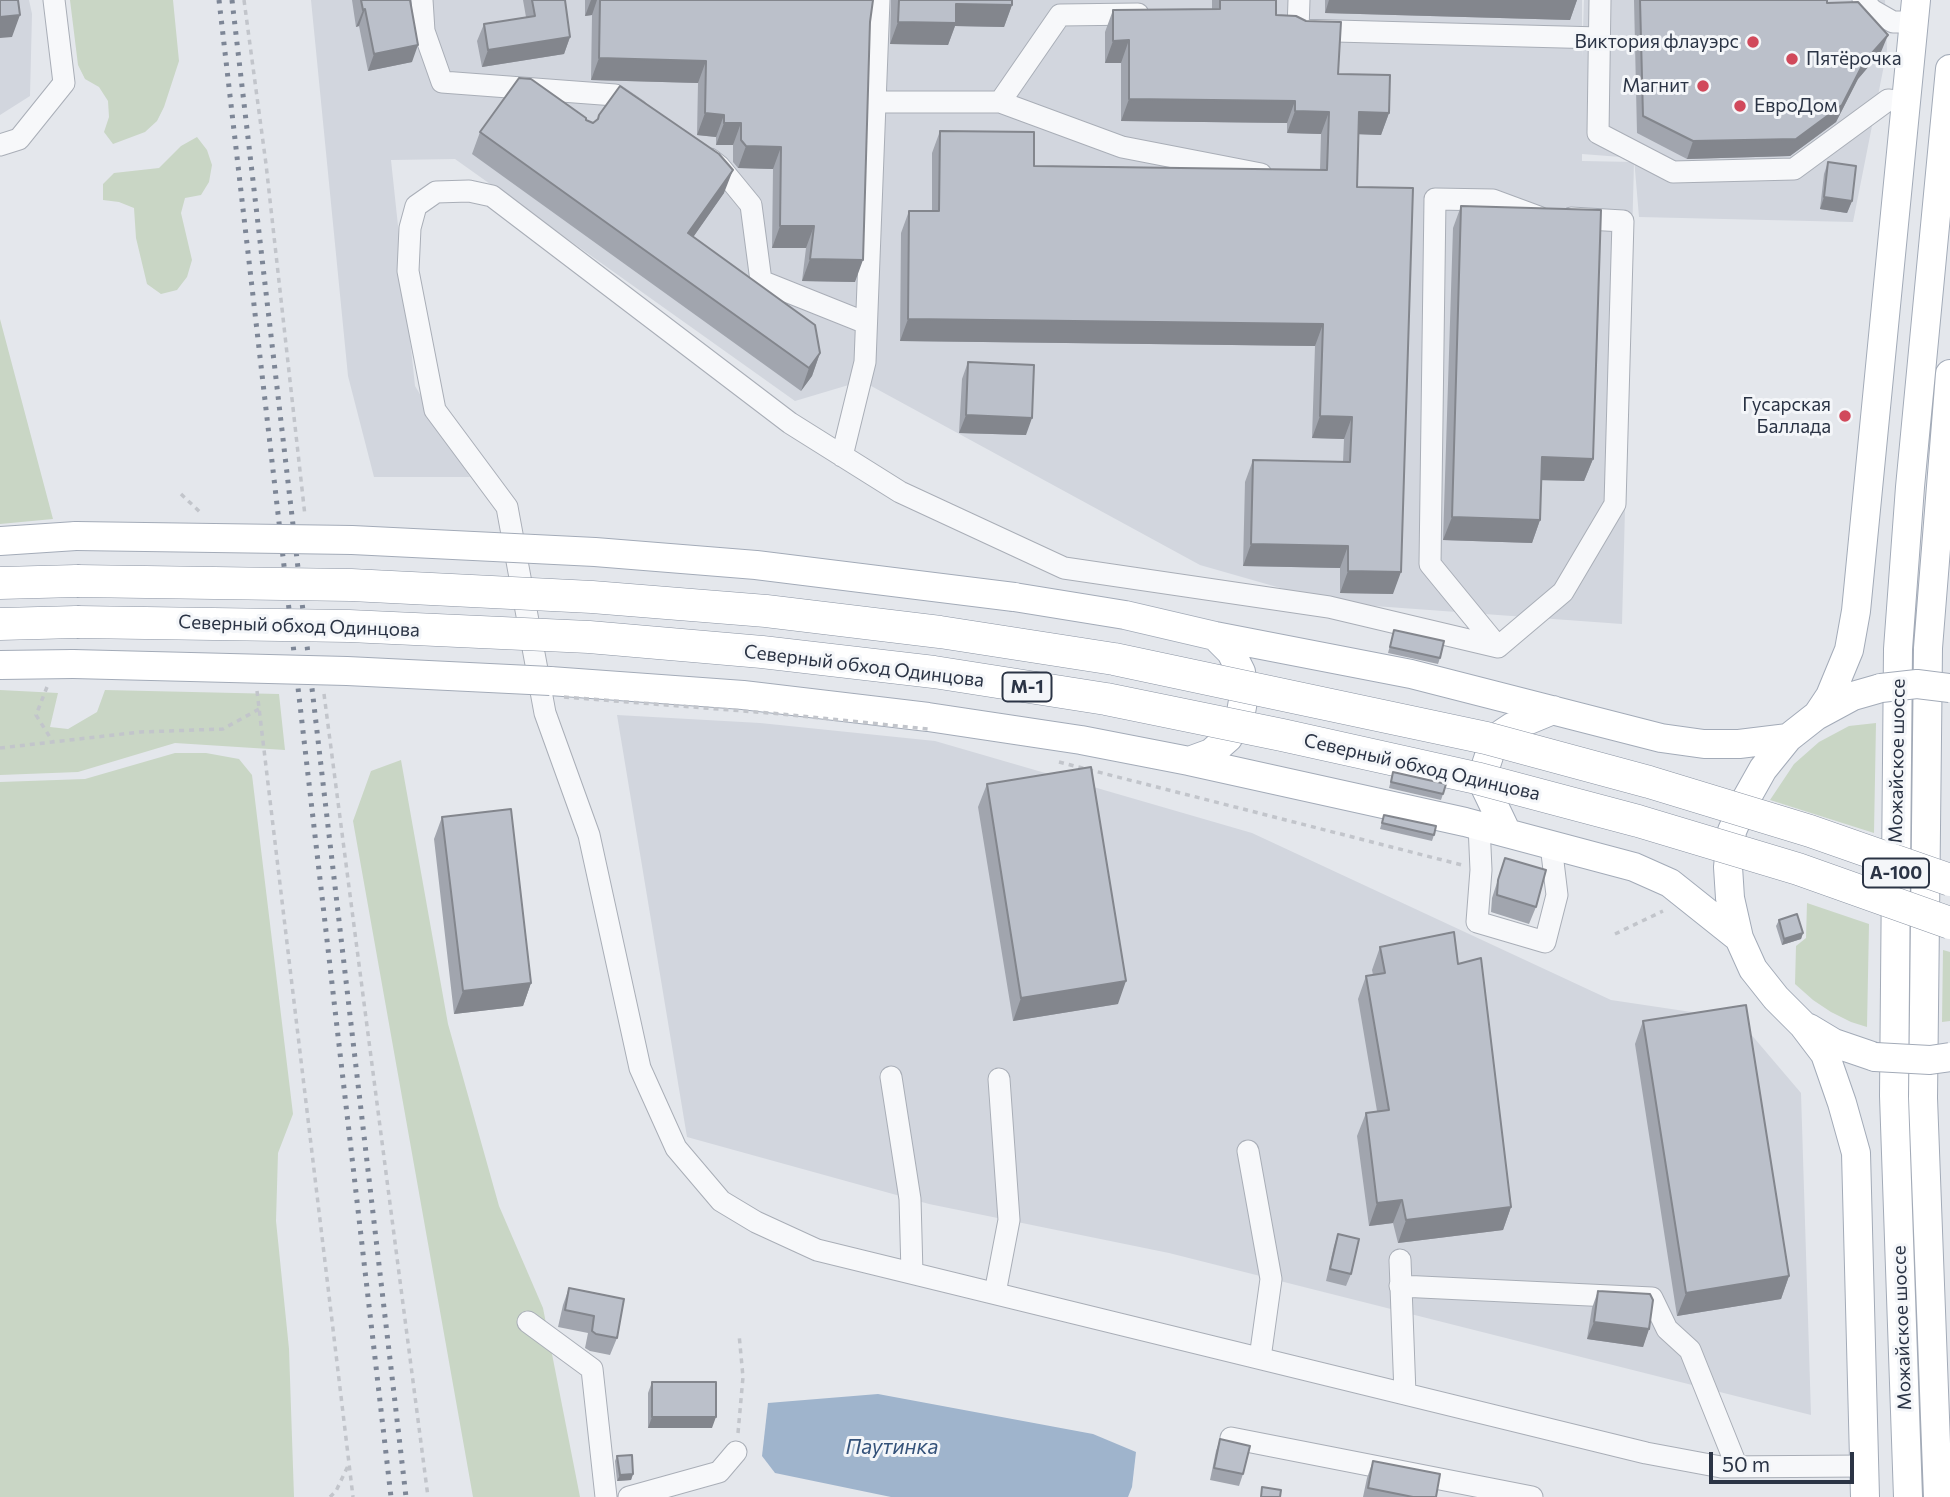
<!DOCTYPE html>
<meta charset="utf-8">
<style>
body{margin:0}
#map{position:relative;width:1950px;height:1497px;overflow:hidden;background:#e4e7ec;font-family:Commissioner,sans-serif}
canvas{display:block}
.scale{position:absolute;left:1709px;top:1452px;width:145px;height:32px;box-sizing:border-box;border:4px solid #2b3445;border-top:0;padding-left:9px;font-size:21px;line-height:24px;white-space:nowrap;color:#2b3445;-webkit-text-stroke:5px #f4f6f9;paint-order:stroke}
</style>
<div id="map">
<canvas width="1950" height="1497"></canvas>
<div class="scale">50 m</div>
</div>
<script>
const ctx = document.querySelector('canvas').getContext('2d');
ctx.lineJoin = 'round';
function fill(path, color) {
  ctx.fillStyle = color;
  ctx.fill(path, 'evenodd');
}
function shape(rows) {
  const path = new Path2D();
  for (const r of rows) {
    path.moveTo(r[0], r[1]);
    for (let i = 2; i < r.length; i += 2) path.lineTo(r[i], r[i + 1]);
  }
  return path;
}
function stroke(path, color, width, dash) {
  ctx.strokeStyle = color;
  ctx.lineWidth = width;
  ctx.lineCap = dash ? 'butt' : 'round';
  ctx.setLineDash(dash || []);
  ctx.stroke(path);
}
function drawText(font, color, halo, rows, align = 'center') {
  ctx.font = font + ' Commissioner,sans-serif';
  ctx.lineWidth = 6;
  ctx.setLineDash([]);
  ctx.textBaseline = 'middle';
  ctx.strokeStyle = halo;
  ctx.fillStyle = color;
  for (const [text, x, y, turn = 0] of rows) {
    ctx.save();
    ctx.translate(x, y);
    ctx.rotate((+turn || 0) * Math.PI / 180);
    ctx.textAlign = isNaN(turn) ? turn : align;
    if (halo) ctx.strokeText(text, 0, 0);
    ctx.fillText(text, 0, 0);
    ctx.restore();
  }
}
fill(shape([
 [0,0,29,0,32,14,30,96,0,115],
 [311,0,1582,0,1582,58,1584,0,1885,0,1887,50,1853,222,1639,217,1634,158,1582,154,1582,161,1634,162,1622,624,1333,603,1200,565,862,381,795,401,455,159,391,160,415,386,470,477,374,477,348,376],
 [617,715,760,723,935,741,1252,833,1611,1000,1738,1019,1801,1093,1811,1415,1169,1253,929,1204,687,1137]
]), '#d2d6de');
fill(shape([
 [70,0,173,0,179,61,164,107,157,121,145,132,113,144,104,132,109,117,108,101,99,87,85,79,78,65],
 [197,137,207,150,212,165,209,182,201,195,185,198,181,213,192,260,187,277,177,290,161,294,147,284,136,238,134,208,119,202,103,200,103,184,114,173,159,168,181,146],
 [0,319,53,519,0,524],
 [0,690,58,693,50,727,68,729,97,712,105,690,279,694,285,750,175,743,78,772,0,775],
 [1876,723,1874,833,1770,800,1794,764,1819,742,1849,726],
 [175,753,206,753,239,759,252,775,293,1114,278,1153,276,1221,289,1349,294,1497,0,1497,0,782,85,779],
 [401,760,448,1024,499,1206,543,1308,580,1497,473,1497,353,821,371,771],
 [1807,903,1869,924,1867,1027,1851,1022,1831,1012,1813,1000,1795,984,1796,946,1806,938],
 [1943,950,1950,952,1950,1021,1942,1022]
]), '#c9d6c5');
fill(shape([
 [878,1394,1093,1434,1136,1452,1132,1487,1128,1497,891,1497,775,1473,762,1456,768,1403]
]), '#9fb4cc');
const minor = shape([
 [422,0,424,31,442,82,615,95,637,110],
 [1299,0,1298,30,1600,38],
 [1600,0,1598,133,1673,172,1794,169,1888,100,1904,102],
 [1863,0,1872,10,1893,22,1913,22],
 [875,102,1000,102,1122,147,1261,174],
 [1000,102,1060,15,1138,14],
 [0,145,19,139,64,83,54,0],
 [710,159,719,166,751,205,761,281,866,323],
 [1571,218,1623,221,1615,504,1563,592,1498,647,1329,607,1064,568,900,492,790,423,492,196,469,191,436,192,416,206,410,228,408,271,435,410,507,507,545,713,589,835,640,1068,676,1148,721,1201,756,1222,817,1250,1646,1453,1721,1467,1864,1466],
 [842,456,865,362,879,0],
 [1498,647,1430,564,1435,199,1493,200,1539,217],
 [1479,825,1481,870,1477,922,1545,942,1557,895,1551,845],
 [891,1077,910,1199,912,1273],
 [1248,1151,1271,1279,1260,1358],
 [1400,1260,1405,1394],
 [1400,1286,1652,1298,1667,1329,1690,1350,1737,1467],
 [995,1293,1009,1220,999,1079],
 [528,1322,592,1369,606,1497],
 [1231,1438,1532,1497],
 [629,1497,719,1472,736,1452]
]);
const major = shape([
 [0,541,76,536],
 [1014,597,1125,615,1215,636,1411,674,1661,738,1704,744,1739,744,1788,738],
 [0,665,73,664],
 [550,681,743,695,928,717,1081,740,1189,761,1465,822,1634,867,1670,883,1739,938],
 [1818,714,1830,696,1849,650,1856,611,1916,0],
 [1189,761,1211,753,1228,738,1240,718,1244,695,1241,672,1231,652,1215,636],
 [1507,833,1485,787,1486,765,1492,747,1503,733,1512,727,1553,710],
 [1809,1028,1834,1043,1875,1057],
 [1865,1497,1856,1153,1842,1103,1825,1054,1803,1025,1776,998,1753,969,1739,938,1730,898,1728,867,1732,831,1745,801,1763,769,1788,738,1816,716,1853,696,1881,688],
 [1908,1497,1894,1096,1898,649,1910,487,1950,69],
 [1938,1497,1923,1098,1928,648,1950,374]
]);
const highway = shape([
 [0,583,77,581],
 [0,624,77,622]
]);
stroke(minor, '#a9aeb7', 23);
stroke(major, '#a3abb8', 30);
stroke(highway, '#8b94a3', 33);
stroke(shape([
 [244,0,266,164,305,516],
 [181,494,202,514],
 [47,687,36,715,53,742],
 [257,691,353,1497],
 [324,694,428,1497],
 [0,748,140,732,223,729,259,709],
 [1059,762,1462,865],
 [1615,934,1663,911],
 [738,1433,743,1377,739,1334],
 [330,1497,336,1491,348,1466]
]), '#c2c5cb', 3.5, [5, 5]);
stroke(minor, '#f7f8fa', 21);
stroke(major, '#fff', 28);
stroke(highway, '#fff', 32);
stroke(shape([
 [219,0,391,1497],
 [232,0,406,1497]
]), '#7d8696', 5, [3.5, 7]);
const majorBridge = shape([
 [76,536,352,540,595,552,756,565,1014,597],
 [73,664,347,671,550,681],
 [1881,688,1917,684,1950,688],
 [1875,1057,1930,1060,1950,1057]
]);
const highwayBridge = shape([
 [77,581,351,585,592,597,766,611,940,632,1114,659,1486,738,1649,782,1810,831,1950,880],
 [77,622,349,626,589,637,762,652,934,672,1106,699,1282,735,1476,778,1638,821,1798,869,1950,923]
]);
stroke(majorBridge, '#a3abb8', 30, []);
stroke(highwayBridge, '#8b94a3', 33, []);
stroke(shape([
 [564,697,782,714,928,729]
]), '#c2c5cb', 3.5, [5, 5]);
stroke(majorBridge, '#fff', 28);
stroke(highwayBridge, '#fff', 32);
fill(shape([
 [352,0,410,0,412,62,368,71,359,26,356,27],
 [523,0,565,0,570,37,564,54,482,67,477,41,484,24,526,17],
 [585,0,873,0,870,22,855,282,802,281,806,248,772,248,773,169,738,168,733,162,733,145,716,145,716,137,697,135,698,83,591,80,592,15,585,16],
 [891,0,1012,0,1012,5,1004,27,955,26,948,45,890,44],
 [1212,0,1276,0,1276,15,1338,74,1389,113,1381,135,1359,134,1357,187,1393,594,1340,593,1340,568,1243,566,1245,482,1253,460,1343,462,1344,439,1312,438,1315,346,900,341,901,233,909,211,932,211,932,153,940,131,1034,166,1320,170,1321,134,1287,133,1287,123,1121,121,1121,63,1105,63,1105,32,1113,10,1212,9],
 [1325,0,1577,0,1570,20,1325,13],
 [1634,0,1827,0,1827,3,1881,52,1858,79,1836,122,1790,156,1687,159,1637,133],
 [599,115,724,193,693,237,820,353,812,376,801,391,472,154,480,132,586,120,593,123,597,120],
 [1828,162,1852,201,1847,213,1820,209,1824,174],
 [1461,206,1593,459,1584,481,1541,480,1540,520,1532,543,1443,540,1453,228],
 [968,362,1026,435,959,433,962,379],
 [1394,630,1440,658,1438,664,1388,653],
 [1393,772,1443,794,1441,800,1389,788],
 [987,784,1118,1004,1013,1021,978,807],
 [1384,815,1434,835,1432,841,1380,829],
 [442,817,531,983,523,1006,454,1014,434,839],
 [1505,858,1536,907,1529,924,1491,912,1492,898],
 [1779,920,1803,933,1801,939,1782,945,1776,926],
 [1380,947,1458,964,1511,1207,1503,1230,1398,1243,1393,1223,1369,1226,1357,1136,1366,1113,1377,1111,1358,999,1366,976,1373,975,1372,970],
 [1643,1021,1789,1276,1781,1299,1677,1316,1635,1044],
 [1338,1234,1351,1274,1346,1286,1326,1281,1334,1246],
 [569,1288,617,1338,610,1355,590,1351,585,1348,588,1333,558,1327,563,1305],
 [1598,1291,1649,1329,1643,1347,1587,1339,1592,1308],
 [652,1382,712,1428,648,1428,648,1393],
 [1220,1439,1243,1474,1239,1486,1210,1480,1216,1451],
 [617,1456,633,1474,631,1480,617,1481,615,1461],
 [1373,1461,1436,1497,1363,1497,1367,1478]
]), '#a1a5ae');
fill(shape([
 [591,0,597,0,592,15,585,16],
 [1329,0,1577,0,1570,20,1325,13],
 [956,4,1012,5,1004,27,955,26,948,45,890,44,898,22],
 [365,9,359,26,356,27,363,10],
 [20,15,12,37,0,38,0,17],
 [1888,35,1881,52,1858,79,1836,122,1790,156,1687,159,1693,141,1864,62],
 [570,37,564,54,482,67,488,50],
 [1129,40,1121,63,1105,63,1113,41],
 [418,45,412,62,368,71,374,54],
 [599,58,706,61,698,83,591,80],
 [1129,99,1295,101,1287,123,1121,121],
 [1295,111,1329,112,1321,134,1287,133],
 [1359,112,1389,113,1381,135,1351,134],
 [705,113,724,115,716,137,697,135],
 [724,123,741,123,733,145,716,145],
 [746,146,781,147,773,169,738,168],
 [733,170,724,193,680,256,688,233],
 [1824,197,1852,201,1847,213,1820,209],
 [780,226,814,226,806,248,772,248],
 [810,259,863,260,855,282,802,281],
 [908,319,1323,324,1315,346,900,341],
 [820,353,812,376,801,391,809,368],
 [966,415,1032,418,1026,435,959,433],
 [1320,416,1352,417,1344,439,1312,438],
 [1542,457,1593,459,1584,481,1534,480],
 [1452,517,1540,520,1532,543,1443,540],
 [1251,544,1348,546,1340,568,1243,566],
 [1348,571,1401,572,1393,594,1340,593],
 [1803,933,1801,939,1782,945,1784,939],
 [1126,981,1118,1004,1013,1021,1021,998],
 [531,983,523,1006,454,1014,463,991],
 [1402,1200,1393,1223,1369,1226,1377,1203],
 [1511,1207,1503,1230,1398,1243,1406,1220],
 [1789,1276,1781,1299,1677,1316,1686,1293],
 [1594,1322,1649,1329,1643,1347,1587,1339],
 [652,1417,716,1417,712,1428,648,1428],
 [633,1474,631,1480,617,1481,620,1475]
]), '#83868d');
const building = shape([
 [0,0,18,0,20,15,0,17,0,0],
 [361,0,410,0,418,45,374,54,365,9,363,10,361,0],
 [532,0,565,0,570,37,488,50,484,24,535,16,532,0],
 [600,0,873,0,870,22,863,260,810,259,814,226,780,226,781,147,746,146,741,140,741,123,724,123,724,115,705,113,706,61,599,58,600,0],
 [899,0,1012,0,1012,5,956,4,956,23,898,22,899,0],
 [1220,0,1276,0,1276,15,1296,16,1306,21,1341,22,1338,74,1390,75,1389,113,1359,112,1357,187,1413,188,1401,572,1348,571,1348,546,1251,544,1253,460,1350,462,1352,417,1320,416,1323,324,908,319,909,211,939,211,940,131,1034,132,1034,166,1327,170,1329,112,1295,111,1295,101,1129,99,1129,40,1113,41,1113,10,1220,9,1220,0],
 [1640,0,1827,0,1827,3,1858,2,1888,35,1864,62,1842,105,1796,139,1693,141,1643,116,1640,0],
 [519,78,531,79,586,118,586,120,593,123,598,119,599,115,620,86,719,154,733,170,688,233,815,325,820,353,809,368,480,132,519,78],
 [1828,162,1856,166,1852,201,1824,197,1828,162],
 [1461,206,1601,210,1593,459,1542,457,1540,520,1452,517,1461,206],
 [968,362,1034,365,1032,418,966,415,968,362],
 [1394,630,1444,641,1440,658,1390,647,1394,630],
 [1091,767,1126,981,1021,998,987,784,1091,767],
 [1393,772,1446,784,1443,794,1391,782,1393,772],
 [511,809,531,983,463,991,442,817,511,809],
 [1384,815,1436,826,1434,835,1382,823,1384,815],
 [1505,858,1546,870,1536,907,1497,895,1498,880,1505,858],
 [1797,914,1803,933,1784,939,1779,920,1797,914],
 [1454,932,1458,964,1481,958,1511,1207,1406,1220,1402,1200,1377,1203,1366,1113,1389,1110,1366,976,1385,973,1380,947,1454,932],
 [1746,1005,1789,1276,1686,1293,1643,1021,1746,1005],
 [1338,1234,1359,1239,1351,1274,1330,1269,1338,1234],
 [569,1288,624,1299,617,1338,596,1334,592,1331,594,1316,565,1310,569,1288],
 [1598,1291,1650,1294,1653,1300,1649,1329,1594,1322,1598,1291],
 [652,1382,716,1382,716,1417,652,1417,652,1382],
 [1220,1439,1250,1446,1243,1474,1214,1468,1220,1439],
 [632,1455,633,1474,620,1475,617,1456,632,1455],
 [1373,1461,1440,1474,1436,1497,1413,1497,1368,1488,1373,1461],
 [1262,1487,1281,1490,1280,1497,1261,1497,1262,1487]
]);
fill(building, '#bbc0ca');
stroke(building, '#83868d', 2);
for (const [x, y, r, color] of [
 [1753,42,7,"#d1495b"],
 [1792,59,7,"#d1495b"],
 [1703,86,7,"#d1495b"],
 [1740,106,7,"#d1495b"],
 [1845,416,7,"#d1495b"]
]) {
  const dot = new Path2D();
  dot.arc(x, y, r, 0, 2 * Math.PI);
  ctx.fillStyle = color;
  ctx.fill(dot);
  stroke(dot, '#f4f6f9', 2.5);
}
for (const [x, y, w] of [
 [1027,687,49],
 [1896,873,66]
]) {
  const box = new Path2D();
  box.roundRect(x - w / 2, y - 14.5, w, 29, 5);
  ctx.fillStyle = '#f4f6f9';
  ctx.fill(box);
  stroke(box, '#2b3445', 2);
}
drawText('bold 18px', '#2b3445', null, [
 ["М-1",1027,687],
 ["А-100",1896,873]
]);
drawText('19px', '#2b3445', '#f4f6f9', [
 ["Виктория флауэрс",1739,42],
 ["Пятёрочка",1806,59,"left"],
 ["Магнит",1689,86],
 ["ЕвроДом",1754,106,"left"],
 ["Гусарская",1831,405],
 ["Баллада",1831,427]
], 'right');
drawText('19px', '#2b3445', '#f4f6f9', [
 ["Северный обход Одинцова",299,626,2],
 ["Северный обход Одинцова",864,666,7],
 ["Можайское шоссе",1897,761,-89],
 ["Северный обход Одинцова",1422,767,13],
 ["Можайское шоссе",1902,1328,-92]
]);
drawText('italic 21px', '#34527a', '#f4f6f9', [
 ["Паутинка",892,1447]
]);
</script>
